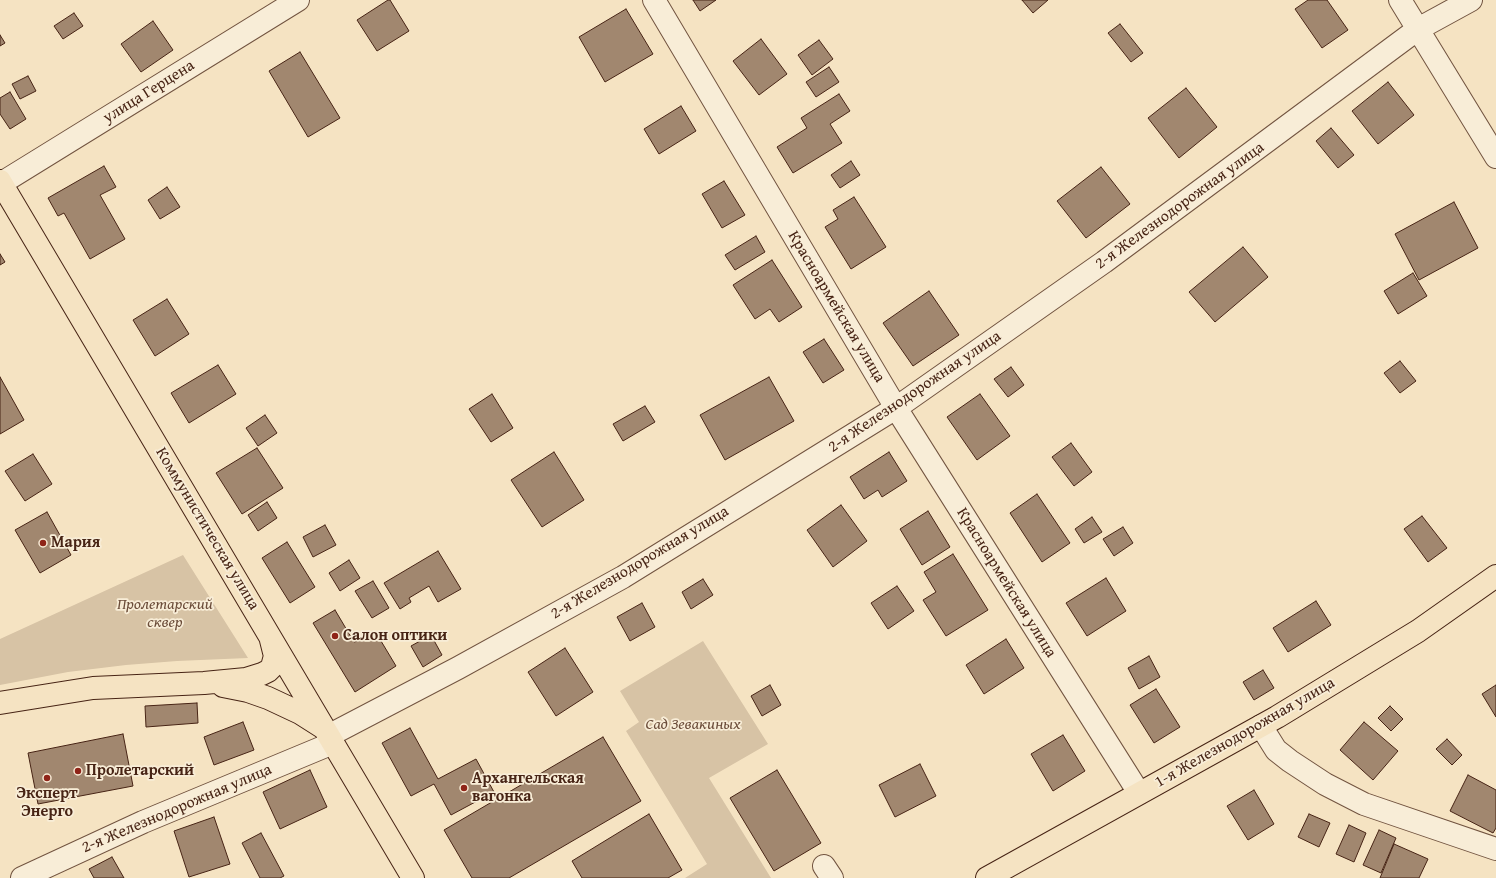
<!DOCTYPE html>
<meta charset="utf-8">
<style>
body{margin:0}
canvas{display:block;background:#f5e3c2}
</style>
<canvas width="1496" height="878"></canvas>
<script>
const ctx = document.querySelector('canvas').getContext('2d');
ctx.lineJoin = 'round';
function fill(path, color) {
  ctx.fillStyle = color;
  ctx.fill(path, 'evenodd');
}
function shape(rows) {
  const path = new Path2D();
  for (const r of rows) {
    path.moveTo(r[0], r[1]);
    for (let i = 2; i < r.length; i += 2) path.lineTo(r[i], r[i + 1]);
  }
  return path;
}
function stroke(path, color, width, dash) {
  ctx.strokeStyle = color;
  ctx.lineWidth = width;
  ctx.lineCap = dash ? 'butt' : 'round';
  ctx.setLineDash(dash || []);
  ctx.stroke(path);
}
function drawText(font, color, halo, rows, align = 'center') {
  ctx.font = font + ' "Gentium Book Plus",serif';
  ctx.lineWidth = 3.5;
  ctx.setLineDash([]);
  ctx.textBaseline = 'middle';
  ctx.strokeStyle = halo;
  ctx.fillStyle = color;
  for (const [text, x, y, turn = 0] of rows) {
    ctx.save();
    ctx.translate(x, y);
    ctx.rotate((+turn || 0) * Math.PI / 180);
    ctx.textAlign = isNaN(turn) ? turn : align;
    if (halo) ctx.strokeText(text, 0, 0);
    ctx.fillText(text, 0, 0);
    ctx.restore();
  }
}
fill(shape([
 [183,555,248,658,177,661,126,665,68,672,0,685,0,639],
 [703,641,768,744,709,778,771,878,685,878,707,864,626,731,639,722,620,691]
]), '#d7c3a5');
const building = shape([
 [388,0,390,0,409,31,377,51,357,20,388,0],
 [693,0,716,0,700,11,693,0],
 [1022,0,1048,0,1033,13,1022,0],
 [1308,0,1327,0,1348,30,1322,48,1295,9,1308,0],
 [626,9,653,54,605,82,579,37,626,9],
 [74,13,83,26,63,39,54,26,74,13],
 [153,21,173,50,141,72,121,44,153,21],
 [1120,24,1143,53,1131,62,1108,33,1120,24],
 [0,35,5,43,0,46,0,35],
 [761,39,787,74,759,95,733,61,761,39],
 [819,40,833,59,812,75,798,55,819,40],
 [300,52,340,118,308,137,269,71,300,52],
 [829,67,839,82,816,97,806,82,829,67],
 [28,76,36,91,20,99,12,84,28,76],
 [1388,82,1414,115,1378,144,1352,111,1388,82],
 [1186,88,1217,127,1179,158,1148,118,1186,88],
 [10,92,26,119,10,129,0,114,0,98,10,92],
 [839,94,850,111,830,124,842,143,793,173,777,147,807,128,801,118,839,94],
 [681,106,696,131,659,154,644,129,681,106],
 [1331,128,1354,155,1338,168,1316,141,1331,128],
 [851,161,860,175,840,188,831,175,851,161],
 [104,166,116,187,100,195,125,239,90,259,64,213,58,216,48,198,104,166],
 [1101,167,1130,204,1086,238,1057,201,1101,167],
 [724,181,745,215,722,228,702,194,724,181],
 [167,187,180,207,160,219,148,200,167,187],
 [854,197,886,247,851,269,825,227,838,219,833,210,854,197],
 [1454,202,1478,248,1419,280,1395,234,1454,202],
 [756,236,765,252,735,270,725,255,756,236],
 [1243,247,1268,277,1215,322,1189,292,1243,247],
 [0,254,5,262,0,265,0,254],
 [772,260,802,307,779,322,770,309,755,319,733,285,772,260],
 [1413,273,1427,296,1398,314,1384,291,1413,273],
 [929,291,959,335,913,366,883,323,929,291],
 [167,299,189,334,155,356,133,320,167,299],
 [824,339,844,370,823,383,803,352,824,339],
 [1400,361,1416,381,1400,393,1384,373,1400,361],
 [218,365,236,394,189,423,171,393,218,365],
 [1011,367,1024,385,1008,397,994,379,1011,367],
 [0,377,24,420,0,434,0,377],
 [769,377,794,421,725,460,700,415,769,377],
 [492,394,513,428,491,442,469,409,492,394],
 [980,394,1010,436,977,460,947,417,980,394],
 [645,406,655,422,623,441,613,424,645,406],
 [265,415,277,433,258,446,246,428,265,415],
 [1071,443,1092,472,1074,486,1052,457,1071,443],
 [257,448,283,488,242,514,216,473,257,448],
 [554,452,584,500,542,527,511,480,554,452],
 [889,452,907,481,882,497,878,490,864,499,850,477,889,452],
 [33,454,52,484,25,501,5,471,33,454],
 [1037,494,1070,543,1042,562,1010,513,1037,494],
 [267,502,277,518,258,531,248,515,267,502],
 [841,505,867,541,833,567,807,530,841,505],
 [928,511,950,547,922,565,900,529,928,511],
 [47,512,71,555,40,573,15,530,47,512],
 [1422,516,1447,548,1428,562,1404,529,1422,516],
 [1092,517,1102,532,1084,543,1075,529,1092,517],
 [325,525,336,545,313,557,303,537,325,525],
 [1123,527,1133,543,1114,556,1103,539,1123,527],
 [287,542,315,587,290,603,262,558,287,542],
 [438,551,461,589,438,602,429,586,409,598,411,602,400,609,384,583,438,551],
 [953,554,988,610,946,636,923,600,936,592,924,572,953,554],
 [349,560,360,578,340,591,329,573,349,560],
 [1106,578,1126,611,1087,636,1066,603,1106,578],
 [703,579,713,595,691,609,682,592,703,579],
 [373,581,389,608,372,618,355,591,373,581],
 [897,586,914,611,888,629,871,603,897,586],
 [1316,601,1331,625,1288,652,1273,628,1316,601],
 [642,603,655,627,630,641,617,617,642,603],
 [335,610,354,642,378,636,396,666,355,692,313,623,335,610],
 [431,635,442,655,423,667,411,646,431,635],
 [1006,639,1024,668,984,694,966,665,1006,639],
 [565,648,593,692,556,716,528,672,565,648],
 [1149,656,1160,677,1139,689,1128,668,1149,656],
 [1263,670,1274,688,1254,700,1243,682,1263,670],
 [770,685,781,705,762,716,751,696,770,685],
 [1496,685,1496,717,1482,694,1496,685],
 [1156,689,1180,727,1154,743,1130,705,1156,689],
 [197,703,198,723,146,727,145,706,197,703],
 [1390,706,1403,719,1391,731,1378,718,1390,706],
 [243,722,254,750,214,765,204,737,243,722],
 [1364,722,1398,751,1373,780,1340,750,1364,722],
 [410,728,438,779,476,759,494,792,451,815,434,784,411,796,382,743,410,728],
 [123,734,133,786,38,804,28,753,123,734],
 [1063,735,1085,771,1053,791,1031,754,1063,735],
 [603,737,641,801,509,878,472,878,444,830,603,737],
 [1447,739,1462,755,1452,765,1436,749,1447,739],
 [920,764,936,796,895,817,879,785,920,764],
 [310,770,327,807,280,829,263,792,310,770],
 [777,770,821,843,774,871,730,798,777,770],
 [1468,775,1496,790,1496,828,1493,833,1450,811,1468,775],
 [1254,790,1274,824,1248,840,1227,806,1254,790],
 [649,814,682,870,668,878,582,878,572,861,649,814],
 [1309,814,1330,823,1319,847,1298,837,1309,814],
 [214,817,230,864,189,877,174,831,214,817],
 [1349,825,1366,833,1354,862,1336,854,1349,825],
 [1379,830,1396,838,1381,873,1363,865,1379,830],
 [261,833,284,876,280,878,260,878,242,843,261,833],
 [1394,844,1428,859,1419,878,1380,878,1394,844],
 [112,857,124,878,94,878,89,869,112,857]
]);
fill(building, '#a1876f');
stroke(building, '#472415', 1);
const minor = shape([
 [654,0,896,408,1139,793],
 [1400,0,1496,157],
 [0,184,298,0],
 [1261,726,1276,750,1290,761,1325,784,1364,804,1496,849],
 [328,736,458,668,623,577,896,408,1104,262,1418,29,1471,0],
 [824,866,832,878],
 [22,878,143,822,333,743]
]);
const major = shape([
 [0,181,413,878],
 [223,686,248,691,268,698,300,713,322,727],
 [0,703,93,688,204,683,246,679,262,674,268,671,272,667,275,656,271,640],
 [987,878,1277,717,1418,631,1496,576]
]);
stroke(minor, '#725440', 24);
stroke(major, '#472415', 24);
stroke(minor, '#f8edd7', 22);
stroke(major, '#f5e3c2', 22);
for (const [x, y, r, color] of [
 [43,543,4,"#8f2418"],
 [335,636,4,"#8f2418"],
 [78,771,4,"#8f2418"],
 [47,778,4,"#8f2418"],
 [464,788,4,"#8f2418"]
]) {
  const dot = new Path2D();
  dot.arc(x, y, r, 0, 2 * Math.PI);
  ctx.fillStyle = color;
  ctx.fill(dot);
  stroke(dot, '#f8edd7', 1.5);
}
drawText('16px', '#472415', '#f8edd7', [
 ["улица Герцена",149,92,-32],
 ["2-я Железнодорожная улица",1180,206,-36],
 ["Красноармейская улица",836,307,59],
 ["2-я Железнодорожная улица",915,392,-34],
 ["Коммунистическая улица",207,529,59],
 ["2-я Железнодорожная улица",640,563,-31],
 ["Красноармейская улица",1006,583,58],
 ["1-я Железнодорожная улица",1245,733,-30],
 ["2-я Железнодорожная улица",177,809,-23]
]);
drawText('bold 16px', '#472415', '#f8edd7', [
 ["Мария",51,543],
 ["Салон оптики",343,636],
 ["Пролетарский",86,771],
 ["Архангельская",472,779],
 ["вагонка",472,797],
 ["Эксперт",47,794,"center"],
 ["Энерго",47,812,"center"]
], 'left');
drawText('italic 16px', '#6b4c39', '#f8edd7', [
 ["Пролетарский",165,605],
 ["сквер",165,623],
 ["Сад Зевакиных",693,725]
]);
</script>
